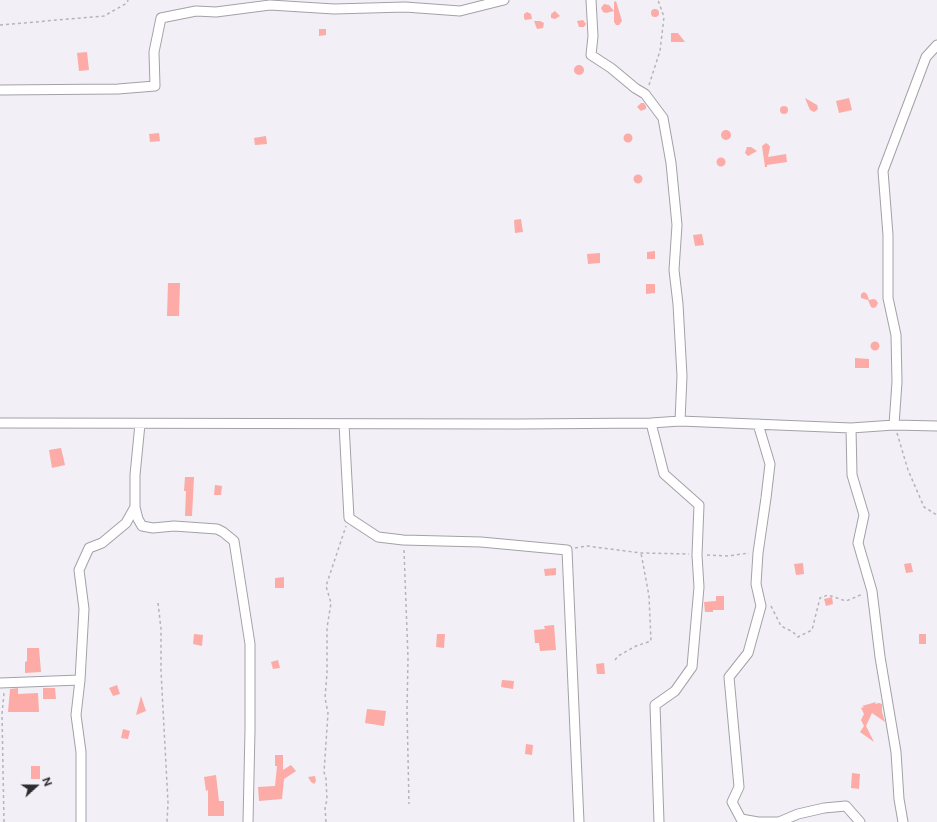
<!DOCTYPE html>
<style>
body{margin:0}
#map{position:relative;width:937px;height:822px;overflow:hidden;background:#f2eff6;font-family:"Public Sans",sans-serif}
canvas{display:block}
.north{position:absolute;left:16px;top:766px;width:40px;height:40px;-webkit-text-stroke:3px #f2eff6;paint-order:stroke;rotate:69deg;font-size:11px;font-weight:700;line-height:16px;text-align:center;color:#2c2b2e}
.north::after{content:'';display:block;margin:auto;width:14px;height:18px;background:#2c2b2e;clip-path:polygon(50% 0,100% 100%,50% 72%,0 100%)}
</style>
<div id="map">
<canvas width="937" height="822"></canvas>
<div class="north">N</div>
</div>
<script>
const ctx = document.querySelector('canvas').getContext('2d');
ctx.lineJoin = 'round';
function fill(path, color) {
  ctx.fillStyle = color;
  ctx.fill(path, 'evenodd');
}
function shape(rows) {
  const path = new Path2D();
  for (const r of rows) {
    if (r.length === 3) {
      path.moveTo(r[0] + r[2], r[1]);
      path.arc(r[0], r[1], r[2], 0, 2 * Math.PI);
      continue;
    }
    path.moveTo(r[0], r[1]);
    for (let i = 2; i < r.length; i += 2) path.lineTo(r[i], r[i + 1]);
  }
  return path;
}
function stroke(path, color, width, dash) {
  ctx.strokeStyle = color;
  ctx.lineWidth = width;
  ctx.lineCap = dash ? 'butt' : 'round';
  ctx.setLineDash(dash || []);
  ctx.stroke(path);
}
fill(shape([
 [616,1,622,21,619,25,616,25,614,22,614,2],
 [604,4,609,5,614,11,606,13,603,12,601,8],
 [655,13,4],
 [555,11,560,16,555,19,551,18,551,14],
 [527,12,531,14,532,19,525,20,524,18,524,14],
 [583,20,586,24,584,27,579,27,577,21],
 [534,21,540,21,544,23,543,28,537,29],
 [319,29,326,29,326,35,319,36],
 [671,33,678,33,685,42,671,42],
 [87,52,89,70,79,71,77,53],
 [579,70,5],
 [805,98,817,105,818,108,817,110,814,112,810,110],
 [849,98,852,110,839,113,836,101],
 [641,103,644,103,646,106,646,109,643,110,641,111,637,107],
 [784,110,4],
 [726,135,5],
 [159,133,160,141,150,142,149,134],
 [628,138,4.5],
 [266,136,267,144,255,145,254,138],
 [766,143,769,145,770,147,768,157,786,154,787,162,767,165,767,167,765,167,762,146],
 [747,147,751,147,757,151,748,156,745,153],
 [721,162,4.5],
 [638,179,4.5],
 [521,219,523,232,515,233,514,220],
 [702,234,704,245,695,246,693,235],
 [655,251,655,259,647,259,647,252],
 [600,253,600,263,588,264,587,254],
 [168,283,180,283,179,316,167,316],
 [646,284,655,284,655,293,646,294],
 [864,292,867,294,869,300,874,299,876,300,878,303,876,307,873,308,871,307,868,300,861,298,861,294],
 [875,346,4.5],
 [855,358,869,359,869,368,855,368],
 [61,448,65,465,52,468,49,450],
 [185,477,194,477,192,516,185,516,186,491,184,491],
 [215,485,222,486,221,495,214,495],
 [803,563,804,574,796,575,794,564],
 [911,563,913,572,906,573,904,564],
 [556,568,556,575,545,576,544,569],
 [284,577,284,588,275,588,275,578],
 [716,596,724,596,724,610,713,610,713,612,705,612,704,602,716,601],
 [832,597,833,604,826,606,824,599],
 [554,625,556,650,540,651,539,643,535,643,534,630,545,629,544,626],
 [194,634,203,635,202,646,193,644],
 [437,634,445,634,444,648,436,647],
 [919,634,926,634,926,644,919,644],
 [27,648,39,648,41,672,25,673,25,662,27,661],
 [278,660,280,668,273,669,271,662],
 [604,663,605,674,597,674,596,664],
 [502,680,514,681,513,689,501,687],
 [117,685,120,694,113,696,109,688],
 [18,688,18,694,38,693,39,712,8,712,10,689],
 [43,688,55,688,56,699,43,699],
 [141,696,146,711,136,715],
 [876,702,875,704,879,703,882,704,882,712,885,722,872,713,866,726,874,742,860,732,864,726,861,720,864,714,861,708,864,707,862,706],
 [367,709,386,711,384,726,365,723],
 [123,729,130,731,128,739,121,738],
 [526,744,533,745,532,755,525,754],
 [275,755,283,755,283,770,291,765,296,771,284,779,282,799,259,801,258,787,275,786,277,766,275,766],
 [31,766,40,766,40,779,31,779],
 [852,773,860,774,859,789,851,788],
 [216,775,219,801,224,801,224,816,208,816,208,790,206,791,204,777],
 [315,776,316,781,314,784,311,782,308,777]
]), '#fcaba7');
const minor = shape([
 [591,0,593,36,591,55,611,68,635,88,645,94,663,118,671,163,677,225,674,270,678,304,682,376,680,421],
 [0,90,118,89,155,86,154,52,161,18,196,11,216,12,270,5,334,9,405,7,460,11,504,0],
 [0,423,519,424,651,423,680,421,851,428,894,425,937,426],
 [651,423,664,474,699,505,697,555,699,587,692,667,675,691,655,705,659,822],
 [140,424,135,475,135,507,138,519,142,526,153,528,174,526,217,529,223,532,234,541,250,644,250,730,248,822],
 [344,424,349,518,378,537,403,540,481,542,567,550,579,822],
 [758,424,770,464,766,498,758,553,756,584,761,606,748,653,729,677,739,787,732,802,741,819,758,822,779,822,798,814,824,808,846,806,860,822],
 [894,425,897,382,896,335,888,298,888,235,883,171,926,57,937,45],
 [851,428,852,475,864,515,858,543,872,591,880,657,896,752,899,799,903,822],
 [0,683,80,680],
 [81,822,81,752,76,715,80,680,84,609,79,570,89,548,102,543,126,523,135,507]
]);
stroke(minor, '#a3a1a7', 11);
stroke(shape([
 [0,25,104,16,127,3,128,0],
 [649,85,660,51,664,17,658,0],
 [897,433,908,470,924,507,937,515],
 [575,548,587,546,641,553,689,554],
 [404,550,408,658,407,710,409,804],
 [707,555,728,556,749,553],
 [158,603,161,629,161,671,168,803,167,822],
 [771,606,781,626,793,632,798,637,812,630,820,598,828,595,846,601,863,594],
 [615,660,618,656,636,646,651,641,649,596,641,553],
 [4,822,2,714,4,693],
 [326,822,325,807,327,800,326,779,324,772,328,713,325,698,327,673,327,628,331,603,326,586,346,526]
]), '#b6b4ba', 1.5, [3, 3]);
stroke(minor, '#fff', 9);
</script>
